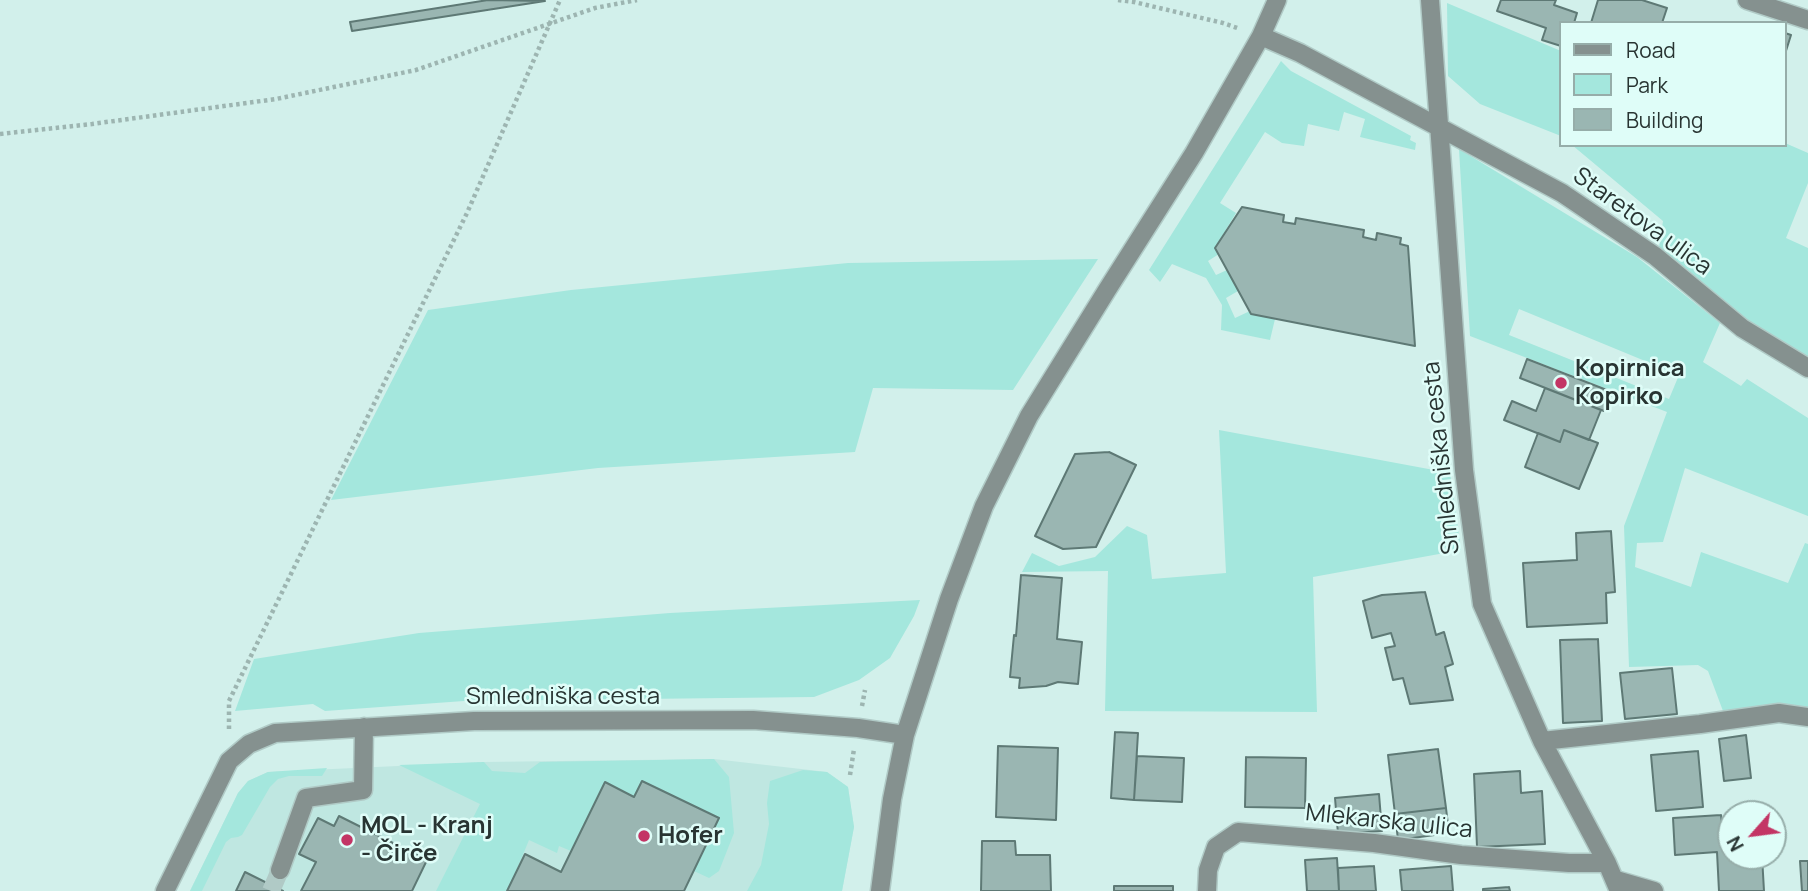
<!DOCTYPE html>
<meta charset="utf-8">
<style>
body{margin:0}
#map{position:relative;width:1808px;height:891px;overflow:hidden;background:#d2f0eb;font-family:Manrope,sans-serif}
canvas{display:block}
.legend{position:absolute;left:1559px;top:21px;width:228px;height:126px;box-sizing:border-box;background:#dffdf8;border:2px solid #96ada9;margin:0;padding:9px 12px;list-style:none;font-size:21px;color:#283432}
.legend li{display:flex;align-items:center;gap:14px;height:35px}
.legend b{width:35px;border:2px solid #96ada9}
.north{position:absolute;left:1717px;top:800px;width:70px;height:70px;box-sizing:border-box;background:#dffdf8;border:2px solid #96ada9;border-radius:50%;rotate:242deg;font-size:19px;font-weight:700;line-height:28px;text-align:center;color:#283432}
.north::after{content:'';display:block;margin:auto;width:24px;height:32px;background:#c33565;clip-path:polygon(50% 0,100% 100%,50% 72%,0 100%)}
</style>
<div id="map">
<canvas width="1808" height="891"></canvas>
<ul class="legend">
<li><b style="height:9px;background:#85918f"></b>Road</li>
<li><b style="height:19px;background:#a4e7dd"></b>Park</li>
<li><b style="height:19px;background:#9ab6b2"></b>Building</li>
</ul>
<div class="north">N</div>
</div>
<script>
const ctx = document.querySelector('canvas').getContext('2d');
ctx.lineJoin = 'round';
function fill(path, color) {
  ctx.fillStyle = color;
  ctx.fill(path, 'evenodd');
}
function shape(rows) {
  const path = new Path2D();
  for (const r of rows) {
    path.moveTo(r[0], r[1]);
    for (let i = 2; i < r.length; i += 2) path.lineTo(r[i], r[i + 1]);
  }
  return path;
}
function stroke(path, color, width, dash) {
  ctx.strokeStyle = color;
  ctx.lineWidth = width;
  ctx.lineCap = dash ? 'butt' : 'round';
  ctx.setLineDash(dash || []);
  ctx.stroke(path);
}
function drawText(font, color, halo, rows, align = 'center') {
  ctx.font = font + ' Manrope,sans-serif';
  ctx.lineWidth = 5;
  ctx.setLineDash([]);
  ctx.textBaseline = 'middle';
  ctx.strokeStyle = halo;
  ctx.fillStyle = color;
  for (const [text, x, y, turn = 0] of rows) {
    ctx.save();
    ctx.translate(x, y);
    ctx.rotate((+turn || 0) * Math.PI / 180);
    ctx.textAlign = isNaN(turn) ? turn : align;
    if (halo) ctx.strokeText(text, 0, 0);
    ctx.fillText(text, 0, 0);
    ctx.restore();
  }
}
fill(shape([
 [714,759,827,772,848,787,854,827,842,891,190,891,238,793,248,781,268,772,484,762]
]), '#bfe7e1');
fill(shape([
 [1447,3,1561,51,1561,136,1480,104,1448,76],
 [1281,61,1291,71,1411,136,1410,140,1416,143,1415,150,1360,137,1365,119,1344,112,1339,131,1308,124,1304,146,1282,143,1265,132,1220,203,1236,213,1215,248,1219,254,1208,261,1216,275,1227,270,1238,291,1226,298,1235,318,1250,311,1251,314,1275,319,1270,340,1221,330,1222,305,1206,278,1172,264,1160,282,1149,270],
 [1785,143,1808,153,1808,183,1786,238,1808,248,1808,362,1759,330,1659,248,1663,221,1572,145,1785,145],
 [1459,149,1637,257,1720,323,1703,362,1741,386,1747,379,1808,418,1808,516,1685,468,1663,542,1637,543,1635,567,1691,587,1701,552,1788,583,1805,543,1808,544,1808,713,1776,709,1723,711,1708,671,1698,665,1629,667,1624,526,1667,412,1470,336],
 [1519,309,1679,375,1669,399,1509,335],
 [1098,259,1013,390,873,388,855,452,598,468,331,500,428,310,571,290,848,263],
 [1219,430,1450,473,1461,550,1313,577,1317,712,1105,711,1108,571,1022,572,1032,553,1059,566,1095,557,1127,526,1147,535,1152,579,1226,573],
 [920,600,914,616,890,658,859,680,814,697,464,701,325,711,313,704,235,711,254,659,419,633,670,613],
 [714,759,729,777,734,833,719,871,709,878,694,871,719,818,642,781,634,797,605,782,571,851,559,846,557,853,529,840,508,891,436,891,480,804,399,765,484,762,492,771,525,773,540,762],
 [327,768,322,776,289,776,278,779,270,787,242,835,238,837,231,838,226,842,202,891,190,891,238,793,248,781,268,772],
 [803,770,827,772,848,787,854,827,842,891,747,891,761,865,769,824,767,803,770,781]
]), '#a4e7dd');
const building = shape([
 [488,0,545,1,352,31,350,22,488,0],
 [1501,0,1556,0,1554,5,1577,13,1574,23,1561,23,1561,46,1542,40,1546,28,1497,11,1501,0],
 [1598,0,1642,0,1667,8,1662,23,1591,23,1598,0],
 [1785,33,1791,35,1785,54,1785,33],
 [1242,207,1284,215,1283,222,1295,224,1296,218,1364,230,1363,237,1376,240,1377,233,1401,238,1400,244,1408,246,1415,346,1251,314,1215,248,1242,207],
 [1527,359,1612,392,1604,411,1520,378,1527,359],
 [1545,388,1601,410,1589,440,1564,430,1560,442,1504,420,1512,401,1536,411,1545,388],
 [1564,430,1598,443,1579,489,1525,467,1538,433,1560,442,1564,430],
 [1109,452,1136,465,1096,547,1063,549,1035,536,1075,454,1109,452],
 [1611,531,1615,592,1606,593,1607,623,1527,627,1523,563,1577,560,1576,533,1611,531],
 [1021,575,1062,578,1057,639,1082,642,1078,684,1058,682,1046,686,1019,688,1020,678,1010,677,1014,635,1016,636,1021,575],
 [1425,592,1436,635,1444,632,1453,664,1445,667,1453,700,1410,704,1403,678,1393,680,1385,648,1395,646,1391,633,1372,638,1363,601,1382,595,1425,592],
 [1598,639,1602,721,1563,723,1560,640,1598,639],
 [1672,668,1677,714,1625,719,1620,673,1672,668],
 [1115,732,1138,733,1134,800,1111,798,1115,732],
 [1746,735,1751,778,1724,781,1719,739,1746,735],
 [998,746,1058,748,1056,820,996,817,998,746],
 [1438,749,1446,808,1395,814,1388,755,1438,749],
 [1698,751,1703,807,1656,811,1651,755,1698,751],
 [1137,756,1184,758,1182,802,1134,800,1137,756],
 [1246,757,1306,758,1305,808,1245,807,1246,757],
 [1520,771,1521,793,1542,791,1545,844,1477,847,1474,774,1520,771],
 [642,781,719,818,684,891,507,891,525,854,561,872,605,782,634,797,642,781],
 [1379,794,1382,831,1338,834,1335,798,1379,794],
 [1446,808,1449,833,1398,840,1395,814,1446,808],
 [1721,815,1723,837,1731,836,1731,856,1762,856,1764,891,1719,891,1717,852,1675,855,1673,818,1721,815],
 [339,816,427,860,412,891,301,891,316,862,299,854,318,818,334,826,339,816],
 [982,841,1015,841,1016,855,1050,855,1051,891,981,891,982,841],
 [1337,858,1339,891,1307,891,1305,860,1337,858],
 [1800,861,1808,861,1808,891,1802,891,1800,861],
 [1374,866,1376,891,1339,891,1338,868,1374,866],
 [1451,866,1453,891,1402,891,1400,870,1451,866],
 [245,872,283,891,236,891,245,872],
 [1114,886,1173,886,1173,891,1114,891,1114,886],
 [1509,887,1510,891,1483,891,1483,889,1509,887]
]);
fill(building, '#9ab6b2');
stroke(building, '#5e7975', 2);
stroke(shape([
 [271,891,280,870]
]), '#b0cac6', 18, [18, 9]);
const minor = shape([
 [1430,0,1464,470,1482,604,1542,741,1607,863,1619,891],
 [1747,0,1808,20],
 [1261,36,1300,53,1562,193,1655,256,1742,328,1808,368],
 [1542,741,1700,724,1779,713,1808,717],
 [280,870,306,798,363,790,364,727],
 [1616,880,1654,891],
 [165,891,229,761,249,744,275,733,474,721,753,720,858,728,905,735],
 [880,891,892,799,905,735,949,599,984,506,1029,416,1107,290,1194,153,1261,36,1277,0],
 [1207,891,1208,870,1216,847,1238,832,1374,843,1461,855,1569,863,1607,863]
]);
stroke(minor, '#b0cac6', 21);
stroke(shape([
 [1118,0,1134,2,1223,23,1240,29],
 [0,134,92,124,276,99,416,70,595,8,637,0],
 [862,706,865,690],
 [229,729,229,701,467,213,560,0],
 [850,775,854,749]
]), '#9db5b1', 4.5, [3.5, 3.5]);
stroke(minor, '#85918f', 18);
for (const [x, y, r, color] of [
 [1561,383,7,"#c33565"],
 [644,836,7,"#c33565"],
 [347,840,7,"#c33565"]
]) {
  const dot = new Path2D();
  dot.arc(x, y, r, 0, 2 * Math.PI);
  ctx.fillStyle = color;
  ctx.fill(dot);
  stroke(dot, '#dffdf8', 2.5);
}
drawText('24px', '#283432', '#dffdf8', [
 ["Staretova ulica",1642,222,36],
 ["Smledniška cesta",1442,458,-96],
 ["Smledniška cesta",563,697],
 ["Mlekarska ulica",1389,822,6]
]);
drawText('bold 24px', '#283432', '#dffdf8', [
 ["Kopirnica",1575,369],
 ["Kopirko",1575,397],
 ["MOL - Kranj",361,826],
 ["- Čirče",361,854],
 ["Hofer",658,836]
], 'left');
</script>
